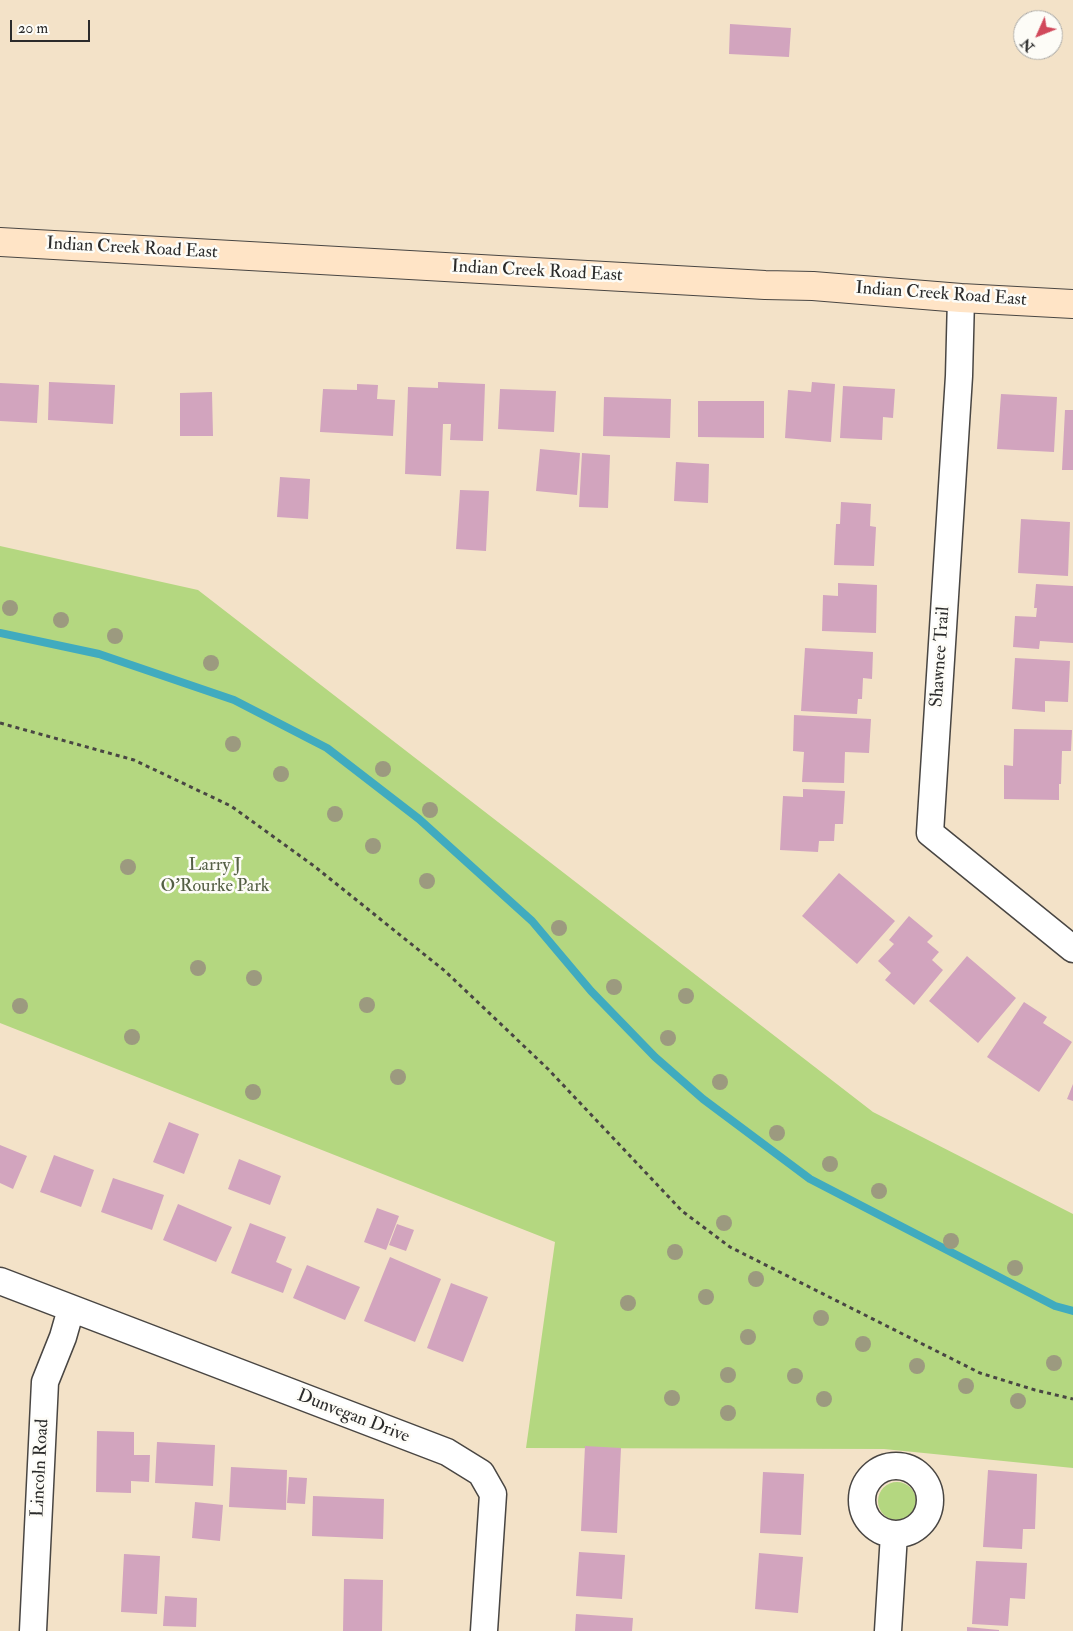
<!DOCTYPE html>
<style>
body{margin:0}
#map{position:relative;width:1073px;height:1631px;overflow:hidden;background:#f3e2c8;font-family:"IM FELL Double Pica",serif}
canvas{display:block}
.north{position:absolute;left:1013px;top:10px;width:50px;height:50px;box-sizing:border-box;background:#fdfcf7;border:1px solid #a9a8a5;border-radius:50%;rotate:226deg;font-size:14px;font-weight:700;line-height:20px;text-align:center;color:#2b2b2b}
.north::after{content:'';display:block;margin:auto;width:18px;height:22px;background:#d1495b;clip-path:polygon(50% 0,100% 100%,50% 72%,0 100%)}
.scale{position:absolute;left:10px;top:20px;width:80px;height:22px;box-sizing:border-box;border:2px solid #2b2b2b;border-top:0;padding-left:6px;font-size:15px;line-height:18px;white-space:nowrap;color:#2b2b2b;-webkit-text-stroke:4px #fdfcf7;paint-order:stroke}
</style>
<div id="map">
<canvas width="1073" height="1631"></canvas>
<div class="north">N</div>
<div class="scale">20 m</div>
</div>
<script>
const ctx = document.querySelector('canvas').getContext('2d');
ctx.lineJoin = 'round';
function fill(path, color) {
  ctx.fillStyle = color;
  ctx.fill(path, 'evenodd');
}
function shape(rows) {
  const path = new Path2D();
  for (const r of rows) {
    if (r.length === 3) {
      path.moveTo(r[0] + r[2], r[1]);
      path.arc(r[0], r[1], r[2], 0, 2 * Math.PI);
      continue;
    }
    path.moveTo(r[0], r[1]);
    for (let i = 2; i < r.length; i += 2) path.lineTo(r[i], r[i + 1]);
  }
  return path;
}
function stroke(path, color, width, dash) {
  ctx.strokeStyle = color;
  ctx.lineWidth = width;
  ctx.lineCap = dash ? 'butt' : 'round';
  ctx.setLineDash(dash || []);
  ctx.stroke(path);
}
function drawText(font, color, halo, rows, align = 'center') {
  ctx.font = font + ' "IM FELL Double Pica",serif';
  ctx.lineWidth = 5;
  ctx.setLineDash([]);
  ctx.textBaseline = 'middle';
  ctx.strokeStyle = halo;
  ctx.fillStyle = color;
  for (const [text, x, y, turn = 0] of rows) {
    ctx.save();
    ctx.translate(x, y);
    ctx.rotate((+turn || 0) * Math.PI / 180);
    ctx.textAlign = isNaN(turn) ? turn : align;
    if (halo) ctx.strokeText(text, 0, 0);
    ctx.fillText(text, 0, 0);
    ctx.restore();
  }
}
fill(shape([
 [0,546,198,590,873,1112,1073,1214,1073,1468,884,1449,526,1448,555,1242,0,1023],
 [897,1501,19]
]), '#b4d780');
stroke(shape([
 [0,633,99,654,234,700,327,748,419,819,532,921,591,991,655,1057,703,1099,810,1179,1055,1306,1073,1311]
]), '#40abbf', 8);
fill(shape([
 [730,24,791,28,789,57,729,54],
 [49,382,115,385,113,424,48,420],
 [438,382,485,384,483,441,450,440,451,424,443,424,441,476,405,474,408,387,438,388],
 [812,382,835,384,831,442,785,438,788,390,811,392],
 [0,383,39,385,37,423,0,421],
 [357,384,378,385,377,399,395,400,393,436,320,432,323,389,357,390],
 [843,386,895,389,893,418,883,417,882,440,840,438],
 [500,389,556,391,554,432,498,429],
 [212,392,213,436,180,436,180,393],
 [1001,394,1057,397,1054,452,997,449],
 [604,397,671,399,670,438,603,436],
 [698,401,764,401,764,438,698,437],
 [1065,410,1073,410,1073,470,1062,470],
 [540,449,580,453,577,495,536,491],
 [582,453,610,455,608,508,579,507],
 [676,462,709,464,708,503,674,501],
 [280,477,310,479,308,519,277,517],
 [460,490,489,491,486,551,456,549],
 [841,502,871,504,870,526,876,527,874,566,834,565,836,524,840,524],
 [1021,519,1070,522,1068,576,1018,573],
 [838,583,877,585,876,633,822,631,823,595,838,596],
 [1036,584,1073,586,1073,643,1040,641,1039,649,1013,647,1015,616,1036,617,1037,608,1034,608],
 [805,648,873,652,872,679,863,678,862,699,858,699,857,714,801,711],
 [1015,658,1070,661,1068,702,1045,701,1045,712,1012,709],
 [794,715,871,719,869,753,845,752,844,783,802,782,804,752,793,751],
 [1014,729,1072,730,1071,751,1062,751,1061,784,1059,784,1059,800,1004,799,1004,765,1013,766],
 [803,789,845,791,843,824,835,824,834,841,819,841,818,852,780,850,783,796,803,797],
 [839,873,895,921,857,964,802,916],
 [909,916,933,936,927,942,939,952,932,960,943,970,914,1005,885,980,891,973,878,961,894,944,889,940],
 [967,956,1016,998,978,1043,929,1001],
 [1024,1002,1047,1017,1043,1023,1072,1042,1039,1092,987,1057],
 [1073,1084,1073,1101,1067,1099],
 [169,1122,199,1134,184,1174,153,1162],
 [0,1145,27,1156,13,1189,0,1183],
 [54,1155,94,1170,81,1207,40,1192],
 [239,1159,281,1176,270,1205,228,1189],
 [113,1178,164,1195,152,1230,101,1212],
 [178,1204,232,1227,216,1262,163,1240],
 [377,1208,399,1216,386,1250,364,1242],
 [250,1223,286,1237,276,1262,292,1269,283,1293,231,1273],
 [397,1224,414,1230,406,1251,389,1245],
 [390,1257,441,1279,415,1342,364,1321],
 [307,1265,360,1287,345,1320,293,1298],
 [451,1283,488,1297,463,1362,427,1348],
 [97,1431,134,1432,134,1455,150,1455,149,1482,131,1481,131,1493,96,1492],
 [157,1442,215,1445,213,1486,155,1483],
 [585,1446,621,1448,617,1533,581,1531],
 [231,1467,287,1470,286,1510,229,1507],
 [988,1470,1037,1474,1035,1529,1023,1529,1022,1549,983,1547],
 [763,1472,804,1474,801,1535,760,1533],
 [289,1477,307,1478,305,1504,287,1503],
 [313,1496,384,1499,383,1539,312,1536],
 [195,1502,223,1505,220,1541,192,1538],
 [579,1552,625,1555,622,1599,576,1596],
 [759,1553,803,1557,798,1613,755,1609],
 [124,1554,160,1556,157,1614,121,1612],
 [976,1561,1027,1563,1025,1599,1010,1598,1008,1626,972,1624],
 [344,1579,383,1580,382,1631,343,1631],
 [165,1596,197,1598,196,1627,163,1626],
 [576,1614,633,1618,632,1631,575,1631],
 [967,1627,999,1630,999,1631,967,1631]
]), '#d2a4be');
const street = shape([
 [961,298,959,376,930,833,1073,949],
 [0,1281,447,1452,481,1473,493,1494,484,1631],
 [896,1500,34],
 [33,1631,45,1382,63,1337,71,1309],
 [888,1631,894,1534]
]);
const secondary = shape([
 [0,242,765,285,813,286,961,298,1073,304]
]);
stroke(street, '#494643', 29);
stroke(secondary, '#494643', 30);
stroke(shape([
 [0,723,134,760,231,806,314,866,445,971,548,1069,682,1211,730,1247,980,1373,1035,1390,1073,1399]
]), '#494643', 3, [4, 4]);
stroke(street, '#fff', 26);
stroke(secondary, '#ffe4c6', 28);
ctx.fillStyle = '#9c9a7f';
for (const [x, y] of [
 [10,608],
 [61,620],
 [115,636],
 [211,663],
 [233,744],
 [383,769],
 [281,774],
 [430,810],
 [335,814],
 [373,846],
 [128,867],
 [427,881],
 [559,928],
 [198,968],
 [254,978],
 [614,987],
 [686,996],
 [367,1005],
 [20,1006],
 [132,1037],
 [668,1038],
 [398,1077],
 [720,1082],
 [253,1092],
 [777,1133],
 [830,1164],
 [879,1191],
 [724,1223],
 [951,1241],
 [675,1252],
 [1015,1268],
 [756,1279],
 [706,1297],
 [628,1303],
 [821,1318],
 [748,1337],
 [863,1344],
 [1054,1363],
 [917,1366],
 [728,1375],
 [795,1376],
 [966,1386],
 [672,1398],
 [824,1399],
 [1018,1401],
 [728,1413]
]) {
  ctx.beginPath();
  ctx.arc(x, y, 8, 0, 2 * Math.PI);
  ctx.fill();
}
drawText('18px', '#2b2b2b', '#fdfcf7', [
 ["Indian Creek Road East",132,249,3],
 ["Indian Creek Road East",537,272,3],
 ["Indian Creek Road East",941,295,4],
 ["Shawnee Trail",941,657,-86],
 ["Dunvegan Drive",353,1417,21],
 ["Lincoln Road",41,1468,-87]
]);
drawText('18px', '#545f44', '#fdfcf7', [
 ["Larry J",215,866],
 ["O'Rourke Park",215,887]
]);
</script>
